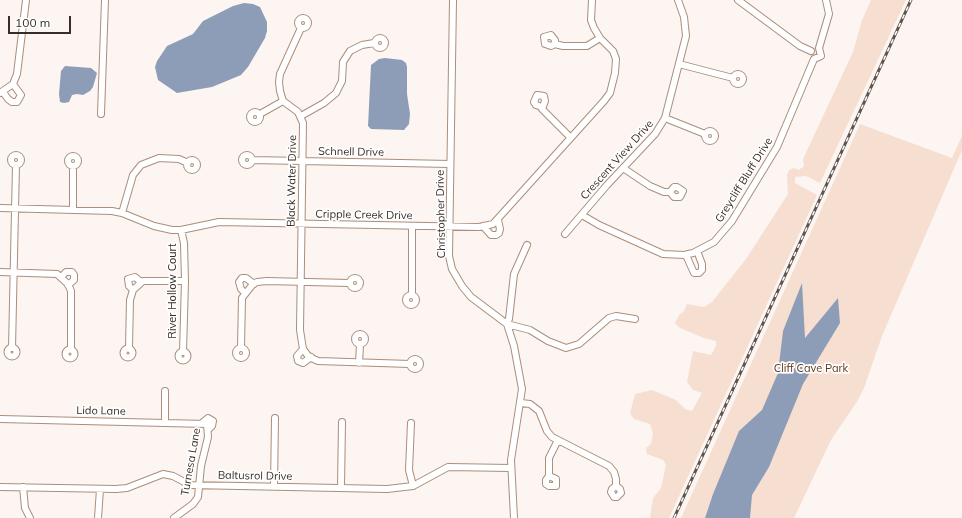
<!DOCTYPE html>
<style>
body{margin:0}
#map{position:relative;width:962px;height:518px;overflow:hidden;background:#fcf5f1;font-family:Mulish,sans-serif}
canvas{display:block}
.scale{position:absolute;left:8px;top:16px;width:63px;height:18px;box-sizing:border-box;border:2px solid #392d25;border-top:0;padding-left:5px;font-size:12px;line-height:14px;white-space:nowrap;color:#392d25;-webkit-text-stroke:3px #fff;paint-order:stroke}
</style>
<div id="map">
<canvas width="962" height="518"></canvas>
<div class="scale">100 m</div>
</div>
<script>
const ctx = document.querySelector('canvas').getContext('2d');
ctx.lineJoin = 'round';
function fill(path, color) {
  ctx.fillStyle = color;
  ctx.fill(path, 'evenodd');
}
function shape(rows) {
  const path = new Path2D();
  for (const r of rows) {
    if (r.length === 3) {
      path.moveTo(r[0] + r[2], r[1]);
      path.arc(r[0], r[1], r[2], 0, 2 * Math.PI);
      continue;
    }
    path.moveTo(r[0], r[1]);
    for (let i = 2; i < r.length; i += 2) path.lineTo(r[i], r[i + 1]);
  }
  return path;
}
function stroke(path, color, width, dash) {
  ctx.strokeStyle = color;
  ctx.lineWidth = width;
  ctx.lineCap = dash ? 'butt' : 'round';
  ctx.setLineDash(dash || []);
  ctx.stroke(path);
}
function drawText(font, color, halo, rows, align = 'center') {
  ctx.font = font + ' Mulish,sans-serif';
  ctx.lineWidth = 3.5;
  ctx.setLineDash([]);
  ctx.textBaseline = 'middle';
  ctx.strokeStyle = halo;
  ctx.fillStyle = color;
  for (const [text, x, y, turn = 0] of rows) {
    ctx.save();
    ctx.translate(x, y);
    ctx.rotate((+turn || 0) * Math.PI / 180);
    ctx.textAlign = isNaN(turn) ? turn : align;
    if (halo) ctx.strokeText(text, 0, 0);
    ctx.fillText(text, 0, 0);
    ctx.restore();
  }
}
fill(shape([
 [871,0,906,0,820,183,806,176,795,177,795,183,817,195,669,518,650,518,653,498,661,488,666,465,663,460,647,454,646,448,651,444,653,433,650,424,634,419,630,413,635,394,652,390,676,400,685,409,692,411,702,393,693,390,687,382,693,351,711,355,716,346,716,341,704,338,680,328,675,323,679,315,684,311,687,304,704,307,712,302,746,259,788,194,787,175,789,170,794,168,799,170,804,166,803,159,853,52,862,20],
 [860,124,952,158,962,136,962,150,882,336,864,388,858,400,831,440,794,518,681,518]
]), '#f6dfd1');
fill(shape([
 [244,3,253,4,260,7,267,22,267,31,265,38,248,67,241,75,212,87,177,93,158,80,155,67,157,61,167,46,193,34,203,21,233,6],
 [385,58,402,60,406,63,407,67,407,94,410,114,409,124,404,130,371,129,368,126,371,65,379,59],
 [65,66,91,68,97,73,93,87,90,91,83,95,77,94,72,95,69,102,64,103,60,102,59,94,61,71],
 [802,283,805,338,838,298,840,323,803,384,769,467,752,495,750,518,705,518,713,494,739,431,762,410,778,373,783,331]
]), '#8e9db7');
const minor = shape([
 [453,0,449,256,452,269,462,286,471,297,507,324,514,346,522,389,511,460,514,518],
 [738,0,800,46,811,51],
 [303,23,5],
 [301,28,280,74,279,82,280,91,283,101,298,112,303,123,300,330,303,349,309,357,318,361,410,364],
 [380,43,5],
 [555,44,555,40,551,35,544,37,545,44,551,46,555,44,563,46,587,46,600,38],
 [679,64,733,78],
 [738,79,5],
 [3,92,8,99,12,102,17,102,21,95,13,84],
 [0,93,13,84,17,74,26,0],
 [542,107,536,105,534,102,537,95,544,96,545,101,542,109,570,137],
 [255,117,5],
 [101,114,105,0],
 [260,114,283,101],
 [301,116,324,103,336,93,342,81,343,62,350,51,362,45,374,43],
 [665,118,705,134],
 [710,136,5],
 [247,160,5],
 [16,160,5],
 [73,161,5],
 [192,165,5],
 [252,160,450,164],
 [188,163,179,159,159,158,141,165,133,175,122,213,154,226,172,230,181,230,219,222,479,227,493,224,604,101,610,93,615,73,616,59,613,51,600,38,594,28,591,20,592,0],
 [623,168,650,186,664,192,670,192,674,197,680,197,683,191,677,187,674,187,670,192],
 [0,208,112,211,122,213],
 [73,210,73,166],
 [582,215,599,225,663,254,684,255,693,253,714,242,732,221,777,147,814,59,821,56,819,48,829,14,826,0],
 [483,226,491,235,496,235,499,233,500,229,498,220],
 [181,230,184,243,185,281,183,352],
 [565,234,607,185,655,134,665,118,686,36,684,17,678,0],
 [527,245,514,274,509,319,507,324,530,330,548,341,566,348,579,344,609,318,616,316,635,319],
 [686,255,694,273,699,273,702,270,702,264,697,251],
 [0,272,57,274,68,284,71,291,71,349],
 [61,277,66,272,72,272,74,275,74,280,68,285],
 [355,283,5],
 [133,290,129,286,128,279,135,277,141,282],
 [245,293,241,289,239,282,242,278,246,278,254,284],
 [411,300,5],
 [412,295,412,226],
 [360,339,5],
 [12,352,4.5],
 [241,353,5],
 [12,348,16,165],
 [129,348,130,300,133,290,143,281,185,281],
 [241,348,242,298,253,284,257,282,267,281,349,283],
 [128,353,4.5],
 [303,349,297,356,298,361,303,363,311,357],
 [70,354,4.5],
 [183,356,4.5],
 [415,364,5],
 [359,363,360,345],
 [165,391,165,422],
 [521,403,530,404,539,411,547,431,552,437,609,466,614,472,616,479,616,486,612,489,611,492,614,497,617,497,621,493,620,489,616,486],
 [0,419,207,424,208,437,201,466,198,497,193,504,174,518],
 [202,423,208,418,213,421,212,426,208,430],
 [411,423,409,470,413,486],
 [549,476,546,480,546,484,549,486,556,486,556,479,549,476,549,458,558,440],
 [274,486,275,418],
 [0,487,116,489,127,488,163,474,173,476,190,485,387,489,413,486,448,467,511,468],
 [23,487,25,508,30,518],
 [341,488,342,422],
 [98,518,100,489]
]);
stroke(minor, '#ab8e7b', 8);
stroke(minor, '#fff', 6);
const rail = shape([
 [674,518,911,0]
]);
stroke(rail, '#5f534c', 3);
stroke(rail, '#fff', 1.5, [4.5]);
drawText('11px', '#392d25', '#fff', [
 ["Schnell Drive",351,152,1],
 ["Crescent View Drive",617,160,-48],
 ["Greycliff Bluff Drive",744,180,-58],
 ["Black Water Drive",292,181,-89],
 ["Christopher Drive",441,214,-91],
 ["Cripple Creek Drive",364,215,1],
 ["River Hollow Court",173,291,-90],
 ["Lido Lane",101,411,1],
 ["Turnesa Lane",191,462,-80],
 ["Baltusrol Drive",255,476,1]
]);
drawText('11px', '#5f3619', '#fff', [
 ["Cliff Cave Park",811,369]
]);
</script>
